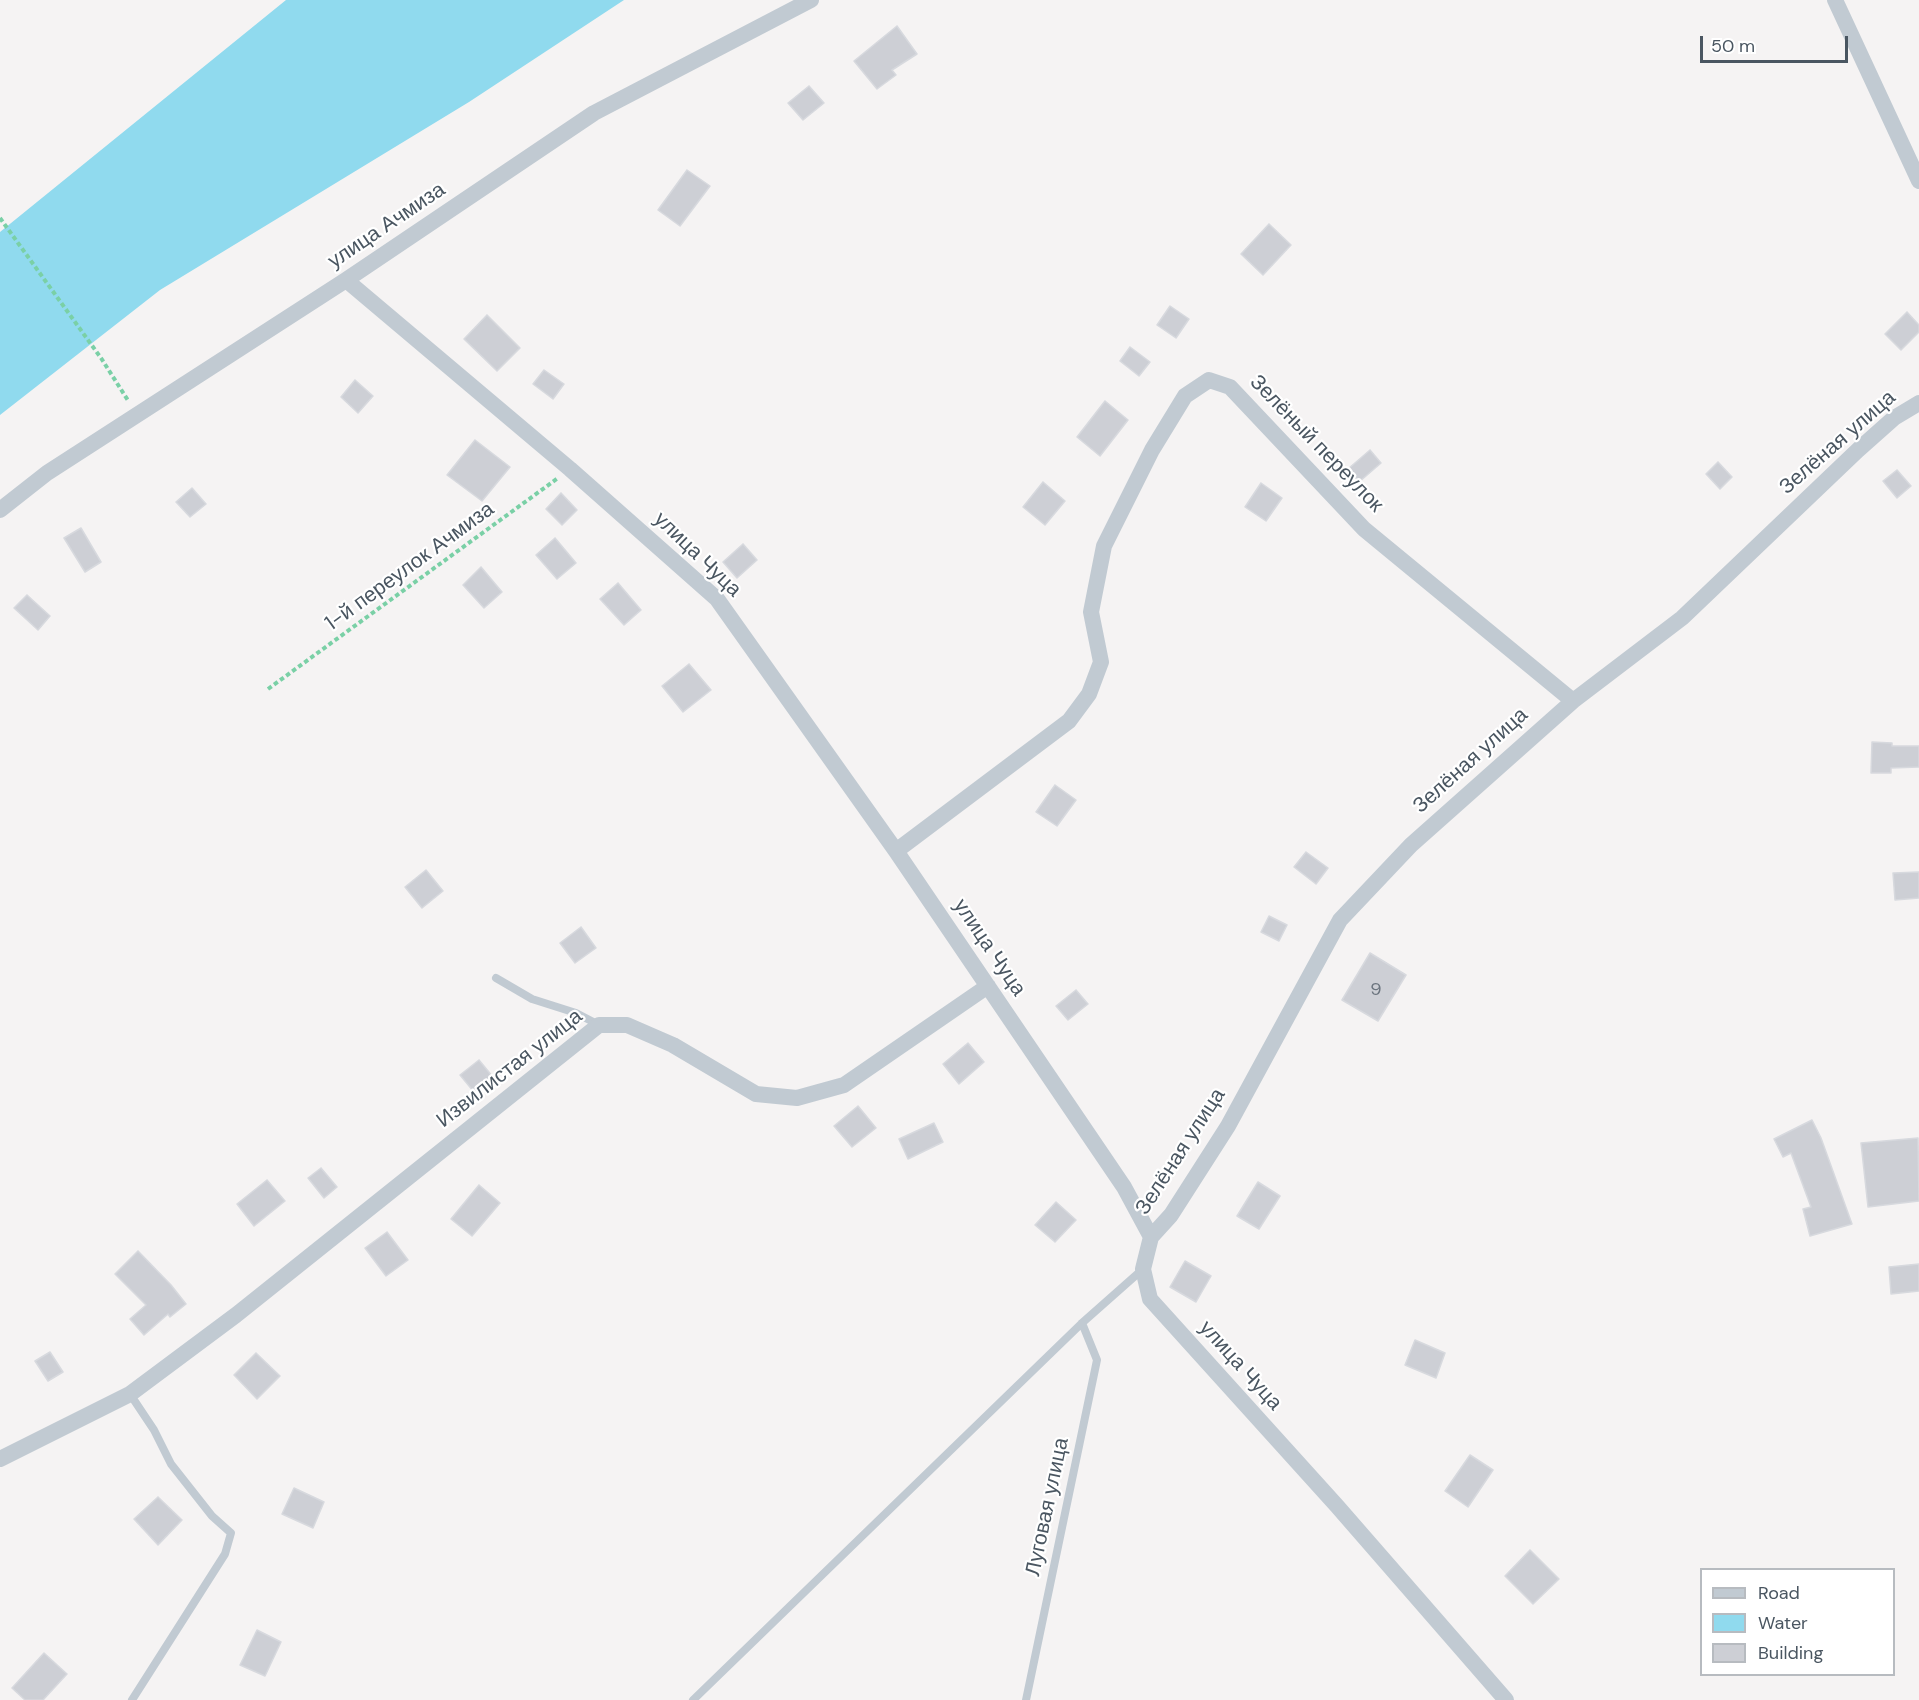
<!DOCTYPE html>
<meta charset="utf-8">
<style>
body{margin:0}
#map{position:relative;width:1919px;height:1700px;overflow:hidden;background:#f5f3f3;font-family:"DM Sans",sans-serif}
canvas{display:block}
.legend{position:absolute;left:1700px;top:1568px;width:195px;height:108px;box-sizing:border-box;background:#fff;border:2px solid #b7bbc0;margin:0;padding:8px 10px;list-style:none;font-size:18px;color:#4a5661}
.legend li{display:flex;align-items:center;gap:12px;height:30px}
.legend b{width:30px;border:2px solid #b7bbc0}
.scale{position:absolute;left:1700px;top:36px;width:148px;height:27px;box-sizing:border-box;border:3px solid #4a5661;border-top:0;padding-left:8px;font-size:18px;line-height:21px;white-space:nowrap;color:#4a5661;-webkit-text-stroke:4px #fff;paint-order:stroke}
</style>
<div id="map">
<canvas width="1919" height="1700"></canvas>
<ul class="legend">
<li><b style="height:8px;background:#c1cad2"></b>Road</li>
<li><b style="height:16px;background:#90daee"></b>Water</li>
<li><b style="height:16px;background:#cdcfd5"></b>Building</li>
</ul>
<div class="scale">50 m</div>
</div>
<script>
const ctx = document.querySelector('canvas').getContext('2d');
ctx.lineJoin = 'round';
function fill(path, color) {
  ctx.fillStyle = color;
  ctx.fill(path, 'evenodd');
}
function shape(rows) {
  const path = new Path2D();
  for (const r of rows) {
    path.moveTo(r[0], r[1]);
    for (let i = 2; i < r.length; i += 2) path.lineTo(r[i], r[i + 1]);
  }
  return path;
}
function stroke(path, color, width, dash) {
  ctx.strokeStyle = color;
  ctx.lineWidth = width;
  ctx.lineCap = dash ? 'butt' : 'round';
  ctx.setLineDash(dash || []);
  ctx.stroke(path);
}
function drawText(font, color, halo, rows, align = 'center') {
  ctx.font = font + ' "DM Sans",sans-serif';
  ctx.lineWidth = 4.5;
  ctx.setLineDash([]);
  ctx.textBaseline = 'middle';
  ctx.strokeStyle = halo;
  ctx.fillStyle = color;
  for (const [text, x, y, turn = 0] of rows) {
    ctx.save();
    ctx.translate(x, y);
    ctx.rotate((+turn || 0) * Math.PI / 180);
    ctx.textAlign = isNaN(turn) ? turn : align;
    if (halo) ctx.strokeText(text, 0, 0);
    ctx.fillText(text, 0, 0);
    ctx.restore();
  }
}
fill(shape([
 [286,0,624,0,469,102,160,290,0,415,0,232]
]), '#90daee');
const building = shape([
 [897,26,917,54,892,70,896,75,877,89,854,61,897,26],
 [809,86,824,103,803,120,788,103,809,86],
 [687,170,710,186,680,226,658,210,687,170],
 [1269,224,1291,245,1263,275,1241,254,1269,224],
 [1170,306,1189,319,1176,338,1157,325,1170,306],
 [1907,312,1919,325,1919,332,1901,350,1885,334,1907,312],
 [487,315,520,348,497,371,464,339,487,315],
 [1130,347,1150,362,1139,376,1120,361,1130,347],
 [544,370,564,384,553,399,533,384,544,370],
 [355,380,373,396,358,413,341,397,355,380],
 [1105,401,1128,420,1100,456,1077,437,1105,401],
 [475,440,510,467,482,501,447,475,475,440],
 [1370,450,1381,463,1359,482,1348,469,1370,450],
 [1718,462,1732,477,1720,489,1706,474,1718,462],
 [1897,470,1911,486,1897,498,1883,481,1897,470],
 [1043,482,1065,501,1045,525,1023,507,1043,482],
 [1261,483,1282,498,1266,521,1245,507,1261,483],
 [192,488,206,504,190,517,176,502,192,488],
 [561,493,577,510,562,525,546,509,561,493],
 [81,528,101,562,85,572,64,538,81,528],
 [555,538,576,563,557,579,536,555,555,538],
 [743,544,757,560,737,578,723,562,743,544],
 [481,567,502,592,484,608,463,585,481,567],
 [618,583,641,610,624,625,600,599,618,583],
 [27,595,50,616,38,630,14,608,27,595],
 [689,664,711,690,683,712,662,686,689,664],
 [1872,742,1892,743,1892,746,1919,746,1919,767,1891,768,1891,773,1871,773,1872,742],
 [1055,785,1076,800,1057,826,1036,812,1055,785],
 [1306,852,1328,868,1316,884,1294,867,1306,852],
 [426,870,443,891,422,908,405,887,426,870],
 [1919,872,1919,898,1895,900,1893,873,1919,872],
 [1269,916,1287,925,1279,941,1261,932,1269,916],
 [581,927,596,948,575,963,560,943,581,927],
 [1370,953,1406,975,1378,1021,1342,1000,1370,953],
 [1076,990,1088,1004,1068,1020,1056,1006,1076,990],
 [968,1043,984,1062,959,1084,943,1064,968,1043],
 [479,1060,493,1077,474,1092,460,1075,479,1060],
 [858,1106,876,1128,852,1147,834,1126,858,1106],
 [1812,1120,1821,1138,1852,1224,1810,1236,1803,1209,1811,1207,1791,1153,1783,1157,1774,1139,1812,1120],
 [934,1123,943,1142,908,1159,899,1139,934,1123],
 [1918,1138,1919,1201,1868,1207,1861,1143,1918,1138],
 [321,1168,337,1187,324,1198,308,1178,321,1168],
 [267,1180,285,1201,254,1226,237,1204,267,1180],
 [1258,1182,1280,1196,1259,1229,1237,1216,1258,1182],
 [479,1185,500,1203,472,1236,451,1219,479,1185],
 [1056,1202,1076,1220,1055,1242,1035,1225,1056,1202],
 [387,1232,408,1260,386,1276,365,1248,387,1232],
 [138,1251,171,1285,186,1304,170,1317,168,1314,144,1335,130,1319,146,1305,115,1274,138,1251],
 [1185,1261,1211,1276,1196,1302,1170,1287,1185,1261],
 [1919,1264,1919,1291,1891,1294,1889,1267,1919,1264],
 [1415,1340,1445,1353,1436,1378,1405,1365,1415,1340],
 [50,1352,63,1372,48,1381,35,1361,50,1352],
 [256,1353,280,1376,257,1399,234,1375,256,1353],
 [1470,1455,1493,1470,1468,1507,1445,1491,1470,1455],
 [294,1488,324,1502,313,1528,282,1514,294,1488],
 [158,1497,182,1520,158,1545,134,1519,158,1497],
 [1530,1550,1559,1579,1533,1604,1505,1576,1530,1550],
 [257,1630,281,1642,265,1676,240,1665,257,1630],
 [44,1653,67,1674,43,1700,25,1700,12,1688,44,1653]
]);
fill(building, '#cdcfd5');
stroke(building, '#d7d9de', 1.5);
stroke(shape([
 [0,218,101,358,129,402],
 [268,689,558,478]
]), '#7ad0a6', 4, [4.5, 3]);
stroke(shape([
 [496,978,532,999,576,1013,599,1025],
 [130,1394,154,1430,171,1464,212,1516,231,1533,225,1554,132,1700],
 [693,1700,1082,1323,1143,1269],
 [1026,1700,1097,1360,1082,1323]
]), '#c1cad2', 8);
stroke(shape([
 [1835,0,1919,181],
 [346,280,570,469,717,599,896,851,1124,1187,1151,1237,1143,1269,1150,1299,1337,1506,1506,1700],
 [0,510,47,473,346,280,594,113,811,0],
 [896,851,1069,721,1089,694,1101,662,1091,612,1104,546,1152,450,1185,396,1209,380,1230,387,1364,529,1573,701],
 [1151,1237,1171,1215,1228,1126,1340,920,1411,845,1573,701,1682,618,1858,450,1894,418,1919,403],
 [0,1459,130,1394,236,1315,599,1025,627,1025,673,1045,756,1094,797,1098,844,1085,988,986]
]), '#c1cad2', 16);
drawText('18px', '#6b747e', null, [
 ["9",1376,990]
]);
drawText('21px', '#4a5661', '#fff', [
 ["улица Ачмиза",387,226,-34],
 ["Зелёная улица",1838,443,-41],
 ["Зелёный переулок",1316,444,46],
 ["улица Чуца",697,555,44],
 ["1-й переулок Ачмиза",410,567,-36],
 ["Зелёная улица",1471,761,-42],
 ["улица Чуца",989,948,56],
 ["Извилистая улица",510,1069,-38],
 ["Зелёная улица",1181,1152,-57],
 ["улица Чуца",1240,1366,48],
 ["Луговая улица",1048,1507,-78]
]);
</script>
